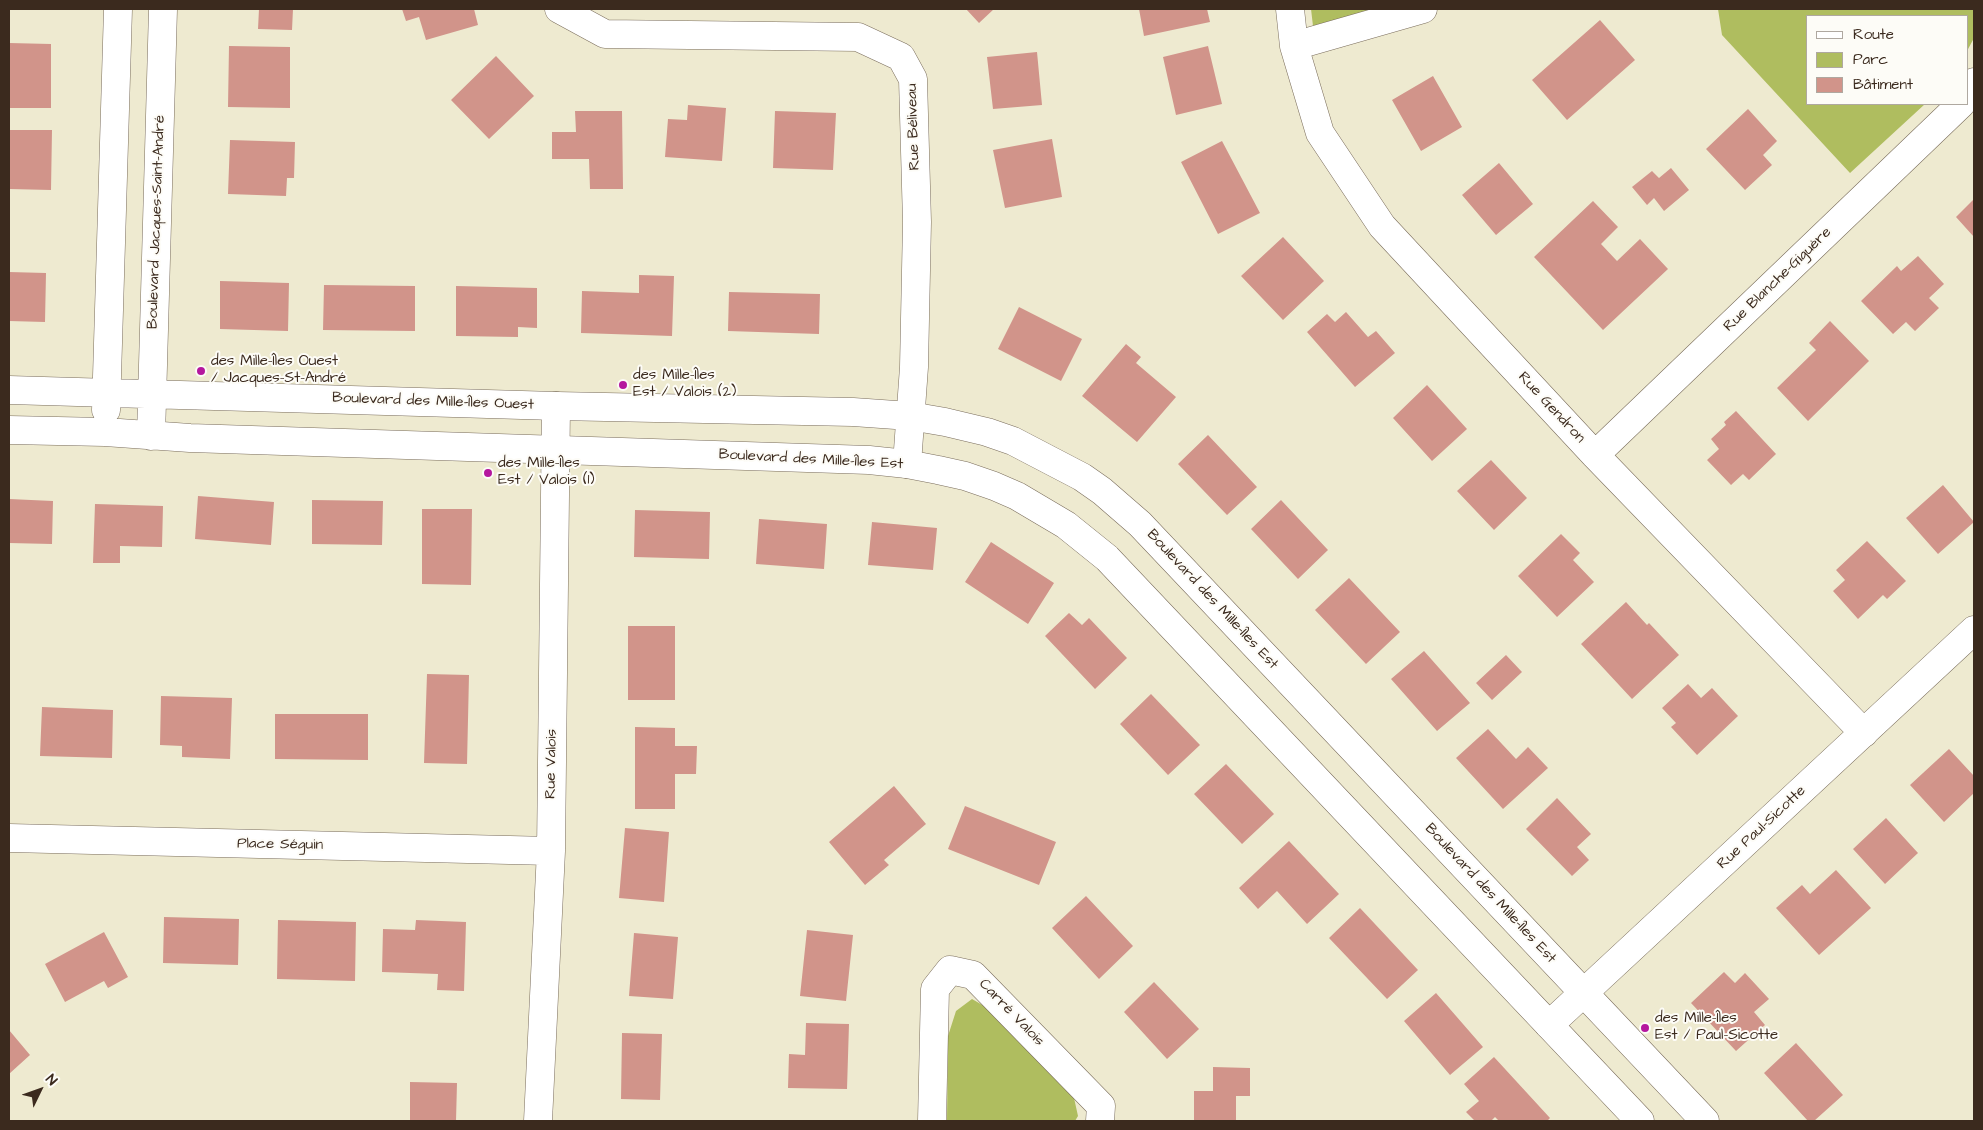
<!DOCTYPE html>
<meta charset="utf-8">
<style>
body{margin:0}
#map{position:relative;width:1983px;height:1130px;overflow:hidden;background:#eeead0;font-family:"Architects Daughter",sans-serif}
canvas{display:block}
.frame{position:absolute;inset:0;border:10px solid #3b2a1e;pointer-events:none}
.legend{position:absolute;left:1806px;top:15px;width:162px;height:90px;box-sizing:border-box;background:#fdfcf7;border:1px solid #afa8a0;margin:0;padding:6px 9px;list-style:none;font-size:15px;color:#3b2a1e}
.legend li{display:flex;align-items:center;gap:10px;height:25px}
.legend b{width:25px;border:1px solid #afa8a0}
.north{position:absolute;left:15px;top:1065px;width:50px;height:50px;-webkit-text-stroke:4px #fdfcf7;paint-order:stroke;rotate:48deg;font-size:14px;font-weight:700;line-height:20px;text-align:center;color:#3b2a1e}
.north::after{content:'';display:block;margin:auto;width:18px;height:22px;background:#3b2a1e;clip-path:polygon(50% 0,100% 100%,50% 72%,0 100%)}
</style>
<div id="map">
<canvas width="1983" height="1130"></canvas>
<div class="frame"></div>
<ul class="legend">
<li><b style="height:6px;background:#fff"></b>Route</li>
<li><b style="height:14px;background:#afbd5f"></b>Parc</li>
<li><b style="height:14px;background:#d1948a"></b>Bâtiment</li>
</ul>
<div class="north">N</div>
</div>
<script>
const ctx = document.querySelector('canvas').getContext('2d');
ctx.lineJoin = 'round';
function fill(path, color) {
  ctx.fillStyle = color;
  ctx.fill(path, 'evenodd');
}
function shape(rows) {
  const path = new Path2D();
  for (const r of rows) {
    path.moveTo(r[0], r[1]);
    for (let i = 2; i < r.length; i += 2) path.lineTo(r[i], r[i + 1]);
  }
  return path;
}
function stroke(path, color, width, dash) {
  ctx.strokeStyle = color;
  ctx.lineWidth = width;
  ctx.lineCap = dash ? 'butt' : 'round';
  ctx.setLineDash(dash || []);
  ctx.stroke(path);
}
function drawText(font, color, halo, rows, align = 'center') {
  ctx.font = font + ' "Architects Daughter",sans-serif';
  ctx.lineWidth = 4;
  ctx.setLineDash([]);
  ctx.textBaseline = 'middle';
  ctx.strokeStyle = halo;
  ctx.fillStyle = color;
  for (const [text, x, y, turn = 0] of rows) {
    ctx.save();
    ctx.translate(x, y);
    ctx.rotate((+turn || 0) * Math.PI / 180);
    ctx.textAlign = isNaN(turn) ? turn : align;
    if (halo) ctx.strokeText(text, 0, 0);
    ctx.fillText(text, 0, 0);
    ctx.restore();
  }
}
fill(shape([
 [1311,9,1376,9,1313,26],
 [1718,9,1974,9,1974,38,1967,51,1967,16,1807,16,1807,104,1925,104,1850,173,1722,35],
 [972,999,991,1010,1074,1098,1078,1116,1075,1121,947,1121,948,1036,956,1011]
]), '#afbd5f');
fill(shape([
 [259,9,293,9,292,30,258,29],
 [402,9,474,9,478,25,426,40,419,17,406,21],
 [966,9,994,9,979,23],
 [1139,9,1207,9,1210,22,1144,36],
 [1600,20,1635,60,1567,120,1532,80],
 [9,43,51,44,51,108,9,108],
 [229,46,290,47,290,108,228,107],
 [1208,46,1222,104,1176,115,1163,57],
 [1037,52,1042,105,993,109,987,57],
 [496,56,534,96,489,139,451,100],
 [1433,76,1462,127,1421,151,1392,100],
 [688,105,726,108,722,161,665,157,668,119,687,120],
 [1748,109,1777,141,1763,155,1772,165,1745,190,1706,149],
 [575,111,622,111,623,189,590,189,589,159,552,159,552,132,576,132],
 [775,111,836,113,833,170,773,168],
 [9,130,52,130,51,190,9,189],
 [1052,139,1062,197,1005,208,993,150],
 [230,140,295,142,294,178,287,178,286,196,228,194],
 [1222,141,1260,213,1218,234,1181,162],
 [1499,163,1533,204,1496,235,1462,195],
 [1671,168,1689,190,1664,211,1654,198,1647,205,1632,187,1652,171,1659,178],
 [1974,199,1974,237,1956,217],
 [1593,201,1618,227,1601,244,1617,261,1640,239,1668,269,1603,330,1534,257],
 [1283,237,1324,281,1283,320,1241,276],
 [1918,256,1944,284,1929,298,1939,308,1915,331,1906,322,1893,334,1861,301,1897,266,1901,271],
 [9,272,46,273,45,322,9,321],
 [639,275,674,276,672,336,581,333,582,291,639,293],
 [220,281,289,283,288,331,220,329],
 [324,285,415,286,415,331,323,330],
 [456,286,537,288,537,328,518,327,518,337,456,336],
 [729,292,820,294,819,334,728,331],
 [1019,307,1082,339,1061,381,998,349],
 [1346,312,1368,337,1376,331,1395,353,1355,387,1307,332,1327,314,1335,322],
 [1830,321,1869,361,1808,421,1777,388,1816,350,1809,343],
 [1126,344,1141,357,1136,363,1176,397,1137,442,1082,396],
 [1427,385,1467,429,1432,461,1393,418],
 [1736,411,1776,454,1749,480,1743,474,1731,485,1707,460,1719,449,1711,439,1726,425,1724,422],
 [1208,435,1257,487,1227,515,1178,464],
 [1491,460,1527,498,1494,530,1457,491],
 [1943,485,1974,522,1938,554,1906,518],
 [198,496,274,502,271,545,195,539],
 [9,499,53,501,52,544,9,543],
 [312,500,383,501,382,545,312,544],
 [1281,500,1328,550,1298,579,1251,529],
 [95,504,163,506,162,547,120,546,120,563,93,563],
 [422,509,472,509,471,585,422,584],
 [635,510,710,512,709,559,634,557],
 [759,519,827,524,824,569,756,564],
 [872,522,937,528,933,570,868,565],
 [1561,534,1580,553,1573,560,1594,582,1557,617,1518,576],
 [1867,541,1906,581,1887,599,1883,595,1858,619,1833,591,1845,580,1836,570],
 [991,542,1054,583,1028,624,965,582],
 [1349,578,1400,632,1366,664,1315,610],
 [1626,602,1647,625,1649,623,1679,655,1632,699,1581,644],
 [1069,613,1082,625,1089,618,1127,658,1095,689,1045,636],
 [628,626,675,626,675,700,628,700],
 [1424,651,1470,703,1437,731,1391,679],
 [1506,655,1522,672,1492,700,1476,683],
 [427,674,469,675,467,764,424,763],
 [1688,684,1701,698,1712,688,1738,716,1697,755,1671,727,1676,723,1662,708],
 [1151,694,1200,745,1168,775,1120,724],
 [161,696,232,698,230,759,182,757,182,746,160,745],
 [42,707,113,710,112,758,40,756],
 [275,714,368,714,368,760,275,759],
 [635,727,675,728,675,746,697,746,696,774,675,774,675,809,635,809],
 [1488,729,1516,759,1528,747,1548,768,1503,809,1456,758],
 [1949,749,1974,776,1974,793,1944,822,1910,785],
 [1226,764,1274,814,1242,844,1194,794],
 [894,786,926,824,884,860,889,865,865,885,829,842],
 [1557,798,1591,834,1577,847,1589,860,1572,876,1526,829],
 [965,806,1056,842,1039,885,948,849],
 [1886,818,1918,853,1885,884,1853,849],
 [625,828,669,832,664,902,619,898],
 [1289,841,1339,894,1307,924,1277,891,1258,909,1239,888],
 [1836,870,1871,908,1819,955,1776,908,1802,885,1810,894],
 [1086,896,1133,946,1099,979,1052,928],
 [1360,908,1418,970,1387,999,1329,938],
 [164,917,239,919,238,965,163,963],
 [278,920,356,922,355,981,277,979],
 [416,920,466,922,464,991,437,990,438,974,382,972,383,929,415,930],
 [807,930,853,935,846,1001,800,996],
 [104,932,128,977,108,988,104,981,65,1002,45,964],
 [634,933,678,937,673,999,629,996],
 [1724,972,1735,983,1745,973,1769,999,1754,1012,1765,1025,1736,1051,1691,1003],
 [1154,982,1199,1029,1167,1059,1124,1012],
 [1436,993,1483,1047,1450,1075,1404,1021],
 [806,1023,849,1024,847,1089,788,1088,789,1054,805,1055],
 [9,1030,30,1055,9,1074],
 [622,1033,662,1034,660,1100,621,1099],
 [1796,1043,1843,1095,1814,1121,1808,1121,1764,1073],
 [1494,1057,1550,1118,1547,1121,1499,1121,1495,1117,1491,1121,1475,1121,1466,1112,1479,1101,1464,1084],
 [1213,1067,1250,1068,1250,1096,1236,1096,1236,1121,1194,1121,1194,1091,1213,1091],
 [410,1082,457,1083,456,1121,410,1121]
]), '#d1948a');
const minor = shape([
 [559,9,605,34,858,37,901,57,913,79,917,222,914,367,907,464],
 [1290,9,1294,46,1320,133,1382,226,1595,455,1864,733],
 [1294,46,1423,9],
 [1967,96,1974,82],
 [1595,455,1961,104],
 [9,838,551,851],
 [1549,1025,1974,630],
 [538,1121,551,851,556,406],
 [932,1121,935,989,950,970,973,975,1101,1106,1100,1121]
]);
const tertiary = shape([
 [9,390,556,406,853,412,910,416,945,422,987,432,1013,441,1082,477,1102,491,1140,524,1705,1121],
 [106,410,118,9],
 [9,430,105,432,190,438,869,460,907,464,938,470,965,476,994,486,1017,496,1066,525,1107,558,1640,1121],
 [151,436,163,9]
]);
stroke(minor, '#7a6d5c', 29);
stroke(tertiary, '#7a6d5c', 29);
stroke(minor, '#fff', 28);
stroke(tertiary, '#fff', 28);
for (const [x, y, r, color] of [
 [201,371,5,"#b5179e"],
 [623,385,5,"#b5179e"],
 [488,473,5,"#b5179e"],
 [1645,1028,5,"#b5179e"]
]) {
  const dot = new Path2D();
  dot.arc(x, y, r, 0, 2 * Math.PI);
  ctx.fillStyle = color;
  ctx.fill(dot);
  stroke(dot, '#fdfcf7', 2);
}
drawText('15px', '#3b2a1e', '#fdfcf7', [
 ["Rue Béliveau",914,127,-92],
 ["Boulevard Jacques-Saint-André",157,222,-88],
 ["Rue Blanche-Giguère",1778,280,-44],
 ["Boulevard des Mille-Îles Ouest",433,402,2],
 ["Rue Gendron",1551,408,47],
 ["Boulevard des Mille-Îles Est",811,460,3],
 ["Boulevard des Mille-Îles Est",1212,600,47],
 ["Rue Valois",552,764,-89],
 ["Rue Paul-Sicotte",1762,828,-43],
 ["Place Séguin",280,845,1],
 ["Boulevard des Mille-Îles Est",1490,894,47],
 ["Carré Valois",1011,1013,46]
]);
drawText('15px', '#3b2a1e', '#fdfcf7', [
 ["des Mille-Îles Ouest",211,362],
 ["/ Jacques-St-André",211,379],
 ["des Mille-Îles",633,376],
 ["Est / Valois (2)",633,393],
 ["des Mille-Îles",498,464],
 ["Est / Valois (1)",498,481],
 ["des Mille-Îles",1655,1019],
 ["Est / Paul-Sicotte",1655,1036]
], 'left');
</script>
